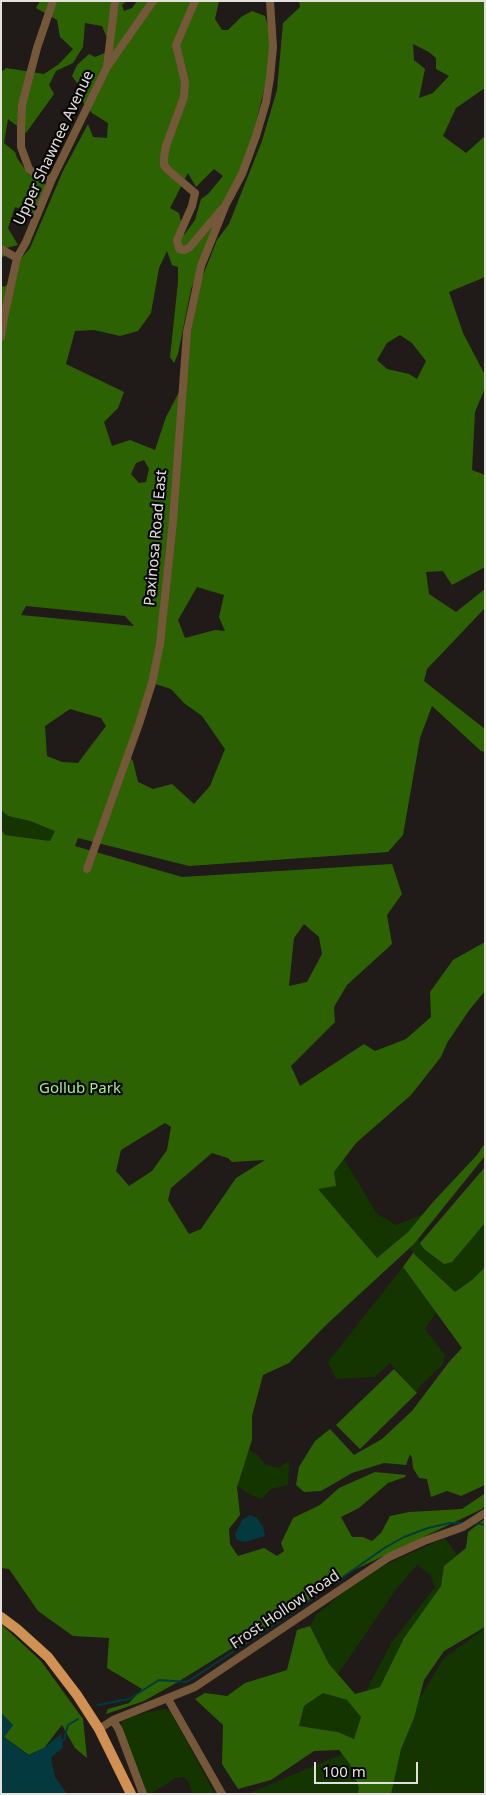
<!DOCTYPE html>
<style>
body{margin:0}
#map{position:relative;width:486px;height:1795px;overflow:hidden;background:#201b18;font-family:"Noto Sans",sans-serif}
canvas{display:block}
.frame{position:absolute;inset:0;border:2px solid #e4e0de;pointer-events:none}
.scale{position:absolute;left:314px;top:1762px;width:104px;height:22px;box-sizing:border-box;border:2px solid #e4e0de;border-top:0;padding-left:6px;font-size:15px;line-height:18px;white-space:nowrap;color:#e4e0de;-webkit-text-stroke:4px #080706;paint-order:stroke}
</style>
<div id="map">
<canvas width="486" height="1795"></canvas>
<div class="frame"></div>
<div class="scale">100 m</div>
</div>
<script>
const ctx = document.querySelector('canvas').getContext('2d');
ctx.lineJoin = 'round';
function fill(path, color) {
  ctx.fillStyle = color;
  ctx.fill(path, 'evenodd');
}
function shape(rows) {
  const path = new Path2D();
  for (const r of rows) {
    path.moveTo(r[0], r[1]);
    for (let i = 2; i < r.length; i += 2) path.lineTo(r[i], r[i + 1]);
  }
  return path;
}
function stroke(path, color, width, dash) {
  ctx.strokeStyle = color;
  ctx.lineWidth = width;
  ctx.lineCap = dash ? 'butt' : 'round';
  ctx.setLineDash(dash || []);
  ctx.stroke(path);
}
function drawText(font, color, halo, rows, align = 'center') {
  ctx.font = font + ' "Noto Sans",sans-serif';
  ctx.lineWidth = 4.5;
  ctx.setLineDash([]);
  ctx.textBaseline = 'middle';
  ctx.strokeStyle = halo;
  ctx.fillStyle = color;
  for (const [text, x, y, turn = 0] of rows) {
    ctx.save();
    ctx.translate(x, y);
    ctx.rotate((+turn || 0) * Math.PI / 180);
    ctx.textAlign = isNaN(turn) ? turn : align;
    if (halo) ctx.strokeText(text, 0, 0);
    ctx.fillText(text, 0, 0);
    ctx.restore();
  }
}
fill(shape([
 [1,810,8,816,30,821,78,837,50,841,5,835,1,829],
 [344,1159,377,1214,396,1225,423,1214,408,1232,377,1258,318,1189,335,1186,334,1172],
 [485,1223,485,1267,472,1280,455,1292,413,1253,410,1248,418,1238,420,1243,452,1262],
 [403,1267,436,1313,425,1329,445,1355,443,1364,419,1387,417,1393,390,1363,375,1377,336,1379,328,1362],
 [249,1450,258,1455,265,1464,278,1468,289,1461,288,1485,271,1489,262,1499,251,1495,237,1486],
 [445,1538,457,1555,444,1566,441,1586,404,1638,380,1687,367,1691,370,1683,392,1642,435,1587,430,1574,417,1565,397,1588,338,1674,329,1664,310,1626,316,1615,339,1596,383,1566],
 [485,1628,485,1794,247,1794,402,1729,443,1659],
 [323,1693,347,1700,361,1717,354,1739,338,1732,299,1726,304,1706],
 [164,1709,170,1711,215,1794,193,1794,188,1781,184,1777,176,1778,150,1794,145,1794,121,1725,122,1721,133,1716]
]), '#143500');
fill(shape([
 [40,1,127,1,122,5,124,11,132,8,137,1,219,1,215,19,222,30,228,30,241,17,252,11,265,16,270,32,271,51,268,74,249,150,207,247,191,289,178,354,174,363,170,357,178,282,178,267,172,265,167,251,159,268,151,313,138,331,120,336,94,330,75,331,66,364,124,392,118,408,104,422,112,446,130,440,155,450,166,417,178,394,185,390,189,342,202,278,217,240,229,224,262,141,277,90,283,23,300,7,299,1,485,1,485,88,456,108,443,136,466,153,485,136,485,277,449,292,463,333,485,375,485,388,475,412,472,470,485,475,485,567,452,585,443,571,426,572,429,594,456,612,485,589,485,608,427,669,424,681,485,729,485,752,481,751,432,706,420,738,403,835,388,852,189,866,78,838,75,846,182,877,392,864,402,894,387,915,392,944,347,985,334,1007,335,1022,291,1066,300,1086,364,1044,375,1051,406,1039,431,1017,430,992,453,960,485,942,485,991,470,1009,447,1043,441,1057,411,1095,356,1143,334,1172,336,1186,318,1189,377,1258,408,1232,433,1202,477,1155,485,1143,485,1156,414,1244,326,1325,289,1363,263,1375,252,1416,252,1440,237,1487,240,1515,229,1529,230,1544,238,1556,264,1548,277,1556,284,1551,281,1543,293,1518,320,1505,339,1488,375,1472,406,1475,405,1477,388,1483,359,1508,341,1517,352,1537,363,1537,372,1541,381,1533,390,1516,409,1512,462,1509,484,1494,485,1488,485,1505,482,1509,354,1570,294,1610,176,1683,144,1701,106,1714,108,1709,129,1703,142,1689,107,1668,109,1638,73,1636,38,1611,9,1569,1,1568,1,829,5,835,50,841,55,831,30,821,8,816,1,810,1,284,3,287,14,282,20,260,30,248,63,171,88,124,93,137,107,138,108,123,92,113,81,100,81,89,72,76,77,65,89,54,95,57,112,50,102,26,85,23,83,47,73,63,56,71,49,85,54,94,26,133,8,119,4,143,15,152,17,158,29,175,46,185,35,214,15,207,8,228,18,245,6,248,6,256,1,257,1,72,6,68,44,74,59,64,73,49,60,37,57,20,36,8],
 [413,44,429,52,436,58,436,69,449,76,433,93,419,98,425,69,414,60],
 [214,169,223,176,208,194,201,199,195,220,184,235,179,213,170,208,188,173,196,187],
 [400,335,412,343,426,361,417,379,409,374,387,369,377,360,387,343],
 [144,460,149,469,146,482,139,483,131,474,136,463],
 [197,587,224,595,219,617,225,631,215,630,185,638,178,620],
 [26,606,125,616,134,626,21,615],
 [149,682,171,689,184,703,202,716,225,749,210,786,194,804,172,784,153,789,138,782,133,761,126,752],
 [70,709,101,718,106,726,78,763,62,762,47,756,45,726],
 [304,924,319,937,322,954,307,982,289,986,294,938],
 [165,1123,171,1127,167,1150,152,1171,129,1186,116,1171,121,1150],
 [212,1153,228,1158,232,1162,265,1160,236,1178,201,1229,189,1234,168,1200,171,1188],
 [485,1167,485,1223,452,1262,444,1264,424,1249,420,1243],
 [413,1253,455,1292,472,1280,485,1267,485,1485,461,1496,447,1491,431,1497,427,1479,419,1478,413,1468,412,1458,410,1454,406,1465,384,1463,352,1473,321,1491,304,1492,296,1485,299,1467,315,1441,330,1429,354,1455,382,1439,412,1411,449,1362,462,1348,403,1267],
 [394,1369,417,1393,360,1449,336,1425],
 [485,1519,485,1627,444,1651,424,1680,414,1718,401,1749,391,1794,358,1794,359,1788,350,1764,339,1750,314,1751,271,1780,238,1789,222,1764,223,1725,195,1699,205,1693,227,1696,245,1683,287,1670,297,1630,310,1626,329,1664,355,1694,380,1687,404,1638,441,1586,444,1566,466,1548,468,1532],
 [323,1693,347,1700,361,1717,354,1739,338,1732,299,1726,304,1706],
 [1,1624,41,1661,83,1719,87,1758,75,1748,62,1725,44,1748,29,1755,4,1737,13,1725,1,1713]
]), '#2d6203');
fill(shape([
 [250,1515,257,1518,263,1527,265,1536,245,1542,237,1540,235,1534,242,1520],
 [1,1713,13,1725,4,1737,28,1755,44,1748,61,1734,63,1748,51,1757,55,1777,67,1794,1,1794]
]), '#03393f');
stroke(shape([
 [475,1523,485,1525],
 [98,1705,129,1699,159,1680,187,1682,277,1623,386,1547,404,1537,428,1528,450,1523,465,1523],
 [62,1741,64,1739,68,1725,78,1719]
]), '#03393f', 2);
stroke(shape([
 [195,1,176,45,185,82,184,97,166,146,164,157,164,165,168,170,195,193,192,206,177,240,179,249,184,250,189,248,222,209],
 [107,66,115,1],
 [52,179,37,176,29,169,21,147,21,129,22,105,28,82,37,48,53,1],
 [1,249,17,258],
 [1,337,4,317,17,258,26,242,52,179,107,67,153,1],
 [87,869,139,724,152,683,160,644,173,521,187,332,201,266,226,204,242,174,256,136,266,102,270,78,273,47,270,1],
 [168,1699,222,1794],
 [113,1720,119,1730,143,1794],
 [99,1729,113,1720,195,1687,389,1557,424,1541,463,1527,485,1513]
]), '#75573a', 8);
stroke(shape([
 [1,1617,17,1629,48,1657,77,1695,99,1729,131,1794]
]), '#d09152', 10);
drawText('15px', '#e4e0de', '#080706', [
 ["Upper Shawnee Avenue",54,148,-65],
 ["Paxinosa Road East",156,538,-85],
 ["Frost Hollow Road",285,1610,-34]
]);
drawText('15px', '#a4ee80', '#080706', [
 ["Gollub Park",80,1089]
]);
</script>
